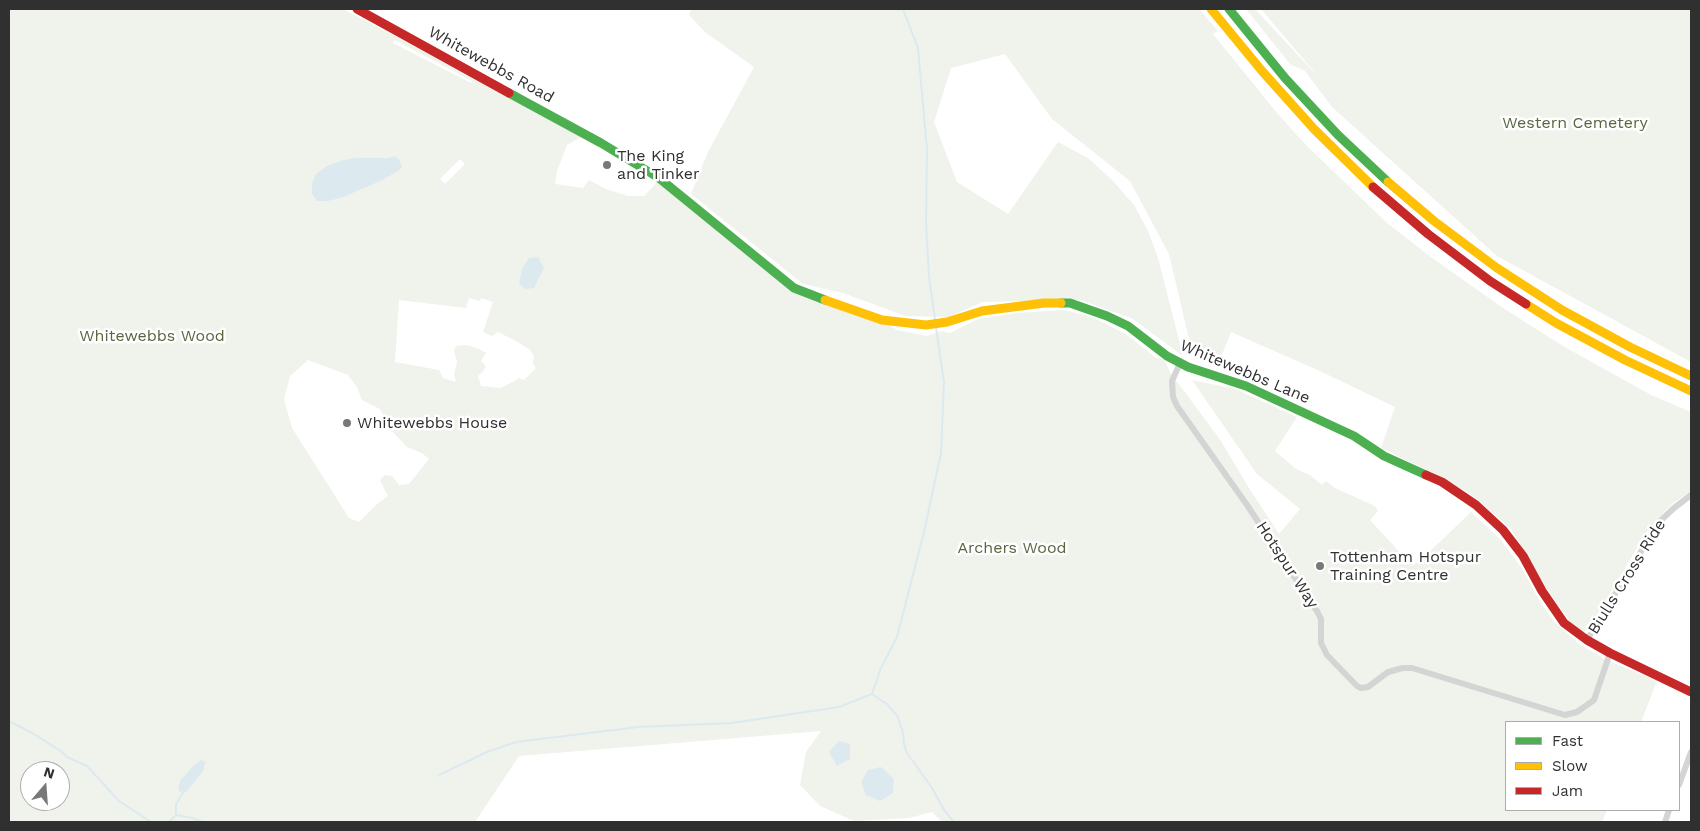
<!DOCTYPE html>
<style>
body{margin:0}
#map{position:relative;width:1700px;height:831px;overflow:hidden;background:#fff;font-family:"Work Sans",sans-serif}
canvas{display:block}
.frame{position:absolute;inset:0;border:10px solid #303030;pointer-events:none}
.legend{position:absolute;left:1505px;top:721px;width:175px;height:90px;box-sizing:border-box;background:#fff;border:1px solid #acacac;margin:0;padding:6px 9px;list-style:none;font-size:15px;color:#303030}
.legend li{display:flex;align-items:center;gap:10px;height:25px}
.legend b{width:25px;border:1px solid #acacac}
.north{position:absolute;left:20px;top:761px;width:50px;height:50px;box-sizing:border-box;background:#fff;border:1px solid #acacac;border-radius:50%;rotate:18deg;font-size:14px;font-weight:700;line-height:20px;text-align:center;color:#303030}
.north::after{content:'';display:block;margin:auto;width:18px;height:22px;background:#787878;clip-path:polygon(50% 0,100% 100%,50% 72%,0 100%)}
</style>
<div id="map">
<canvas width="1700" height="831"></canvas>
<div class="frame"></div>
<ul class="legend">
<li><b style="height:6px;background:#4caf50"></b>Fast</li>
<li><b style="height:6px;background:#ffc107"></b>Slow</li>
<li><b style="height:6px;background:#c62828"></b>Jam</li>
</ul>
<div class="north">N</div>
</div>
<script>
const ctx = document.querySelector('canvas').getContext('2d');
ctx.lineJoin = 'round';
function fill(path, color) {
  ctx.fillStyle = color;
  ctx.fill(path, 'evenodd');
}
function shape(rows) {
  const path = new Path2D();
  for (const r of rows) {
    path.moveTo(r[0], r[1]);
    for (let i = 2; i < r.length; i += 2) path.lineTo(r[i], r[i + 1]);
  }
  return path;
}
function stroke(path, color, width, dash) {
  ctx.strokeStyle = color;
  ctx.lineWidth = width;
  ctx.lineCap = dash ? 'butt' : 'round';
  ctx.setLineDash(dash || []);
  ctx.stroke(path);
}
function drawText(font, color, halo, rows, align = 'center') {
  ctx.font = font + ' "Work Sans",sans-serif';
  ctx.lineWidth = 5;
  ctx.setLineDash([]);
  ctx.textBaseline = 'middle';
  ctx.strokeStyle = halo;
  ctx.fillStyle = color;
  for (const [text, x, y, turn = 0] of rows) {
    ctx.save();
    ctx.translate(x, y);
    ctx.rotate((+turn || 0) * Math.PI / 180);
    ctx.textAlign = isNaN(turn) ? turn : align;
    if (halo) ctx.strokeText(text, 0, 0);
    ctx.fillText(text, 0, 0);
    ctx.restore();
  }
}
fill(shape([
 [9,9,343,9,455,67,581,137,567,145,557,171,555,184,583,188,589,180,606,189,628,196,644,196,652,188,659,178,794,288,882,320,897,330,927,336,942,331,950,333,978,319,1017,313,1064,310,1092,317,1126,334,1156,358,1164,359,1170,372,1221,441,1247,485,1279,534,1300,509,1257,474,1192,380,1235,389,1297,417,1275,451,1296,469,1310,475,1322,485,1326,481,1335,488,1375,506,1378,511,1370,520,1404,557,1413,565,1422,559,1471,512,1500,539,1521,567,1542,605,1554,621,1579,644,1609,661,1657,681,1641,722,1506,722,1506,810,1607,810,1602,822,942,822,932,812,909,818,854,821,820,806,800,785,806,752,821,731,519,756,475,822,9,822],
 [395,40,472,81,471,83,393,43],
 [394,156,400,170,383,180,344,197,343,160,355,158,387,158],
 [460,159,465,164,445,184,440,179],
 [469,298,480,301,481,298,493,302,483,332,492,336,498,332,516,341,530,350,534,356,533,364,536,368,524,380,519,378,507,385,500,388,481,386,478,376,483,371,486,366,481,361,486,353,477,348,466,345,456,346,454,351,457,362,454,374,456,382,443,378,439,370,395,362,399,300,466,308],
 [308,360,348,375,357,387,362,400,380,409,391,430,407,447,422,453,429,459,409,484,399,485,392,476,385,475,380,480,388,496,376,505,359,522,349,518,292,428,284,399,290,376],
 [206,765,187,791,178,784,192,767],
 [30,771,60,771,60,801,30,801],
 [691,9,1199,9,1218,31,1213,34,1277,113,1305,144,1387,223,1428,255,1503,308,1563,346,1651,395,1691,412,1691,491,1673,503,1660,516,1646,533,1588,630,1578,633,1547,589,1511,529,1469,493,1433,473,1381,448,1395,407,1322,372,1231,332,1217,367,1193,356,1169,254,1130,181,1052,119,1005,54,951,68,934,122,957,182,1008,214,1058,142,1088,158,1112,180,1134,205,1148,231,1158,258,1183,356,1133,319,1081,300,983,302,948,317,905,316,843,293,803,284,691,194,708,152,754,67,705,32,689,15],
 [1246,9,1255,9,1321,80,1261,9,1691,9,1691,362,1497,256,1332,107,1305,71,1290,64]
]), '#f0f2ec');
fill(shape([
 [394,156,398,158,402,166,400,170,383,180,344,197,328,201,317,201,312,194,312,184,316,174,327,166,343,160,355,158,387,158],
 [538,257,544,268,534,288,525,289,519,284,522,269,529,258],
 [839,741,850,744,850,759,837,766,829,752],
 [201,760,206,762,203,771,187,791,183,793,180,792,178,787,180,781,192,767],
 [881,767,894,779,893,793,880,801,866,795,861,782,868,770]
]), '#dceaf0');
stroke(shape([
 [903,9,918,48,927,150,926,223,929,276,935,320],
 [873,695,887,704,898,717,903,733,904,744,907,753,932,788,944,810,954,822],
 [9,721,34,734,62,752,67,757,87,766,119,801,151,822],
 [439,775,487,752,516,742,638,727,732,723,839,707,872,694,881,668,897,637,924,532,941,453,944,383,936,327],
 [176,815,176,804,183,793],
 [169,822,176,815,192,818,203,822]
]), '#dceaf0', 2);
stroke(shape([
 [1180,363,1172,381,1173,397,1177,406,1247,505,1317,611,1321,619,1321,643,1327,655,1357,686,1361,688,1368,687,1388,672,1403,668,1412,668,1565,715,1577,712,1594,700,1610,653],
 [1587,640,1659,522,1674,508,1691,495],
 [1679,785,1691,752],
 [1665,822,1669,810]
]), '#d4d4d4', 6);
stroke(shape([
 [1229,9,1285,78,1338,135,1388,182],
 [509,93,601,143,659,178,794,288,825,300],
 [1061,303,1070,303,1107,316,1128,326,1167,356,1188,367,1246,386,1354,436,1384,456,1426,475]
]), '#4caf50', 9);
stroke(shape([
 [1211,9,1262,71,1314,129,1373,187],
 [1388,182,1434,221,1497,268,1562,310,1630,347,1691,376],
 [825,300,882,320,926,325,947,322,982,311,1044,303,1061,303],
 [1526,304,1556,323,1625,360,1691,391]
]), '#ffc107', 9);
stroke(shape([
 [357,9,509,93],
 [1373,187,1428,234,1490,281,1526,304],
 [1426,475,1442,482,1476,505,1503,530,1523,556,1542,591,1564,623,1587,640,1610,653,1691,692]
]), '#c62828', 9);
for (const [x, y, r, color] of [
 [607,165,5,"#787878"],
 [347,423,5,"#787878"],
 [1320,566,5,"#787878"]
]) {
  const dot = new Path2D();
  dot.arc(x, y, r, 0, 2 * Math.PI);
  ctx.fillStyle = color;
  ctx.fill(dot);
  stroke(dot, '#fff', 2);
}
drawText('16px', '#303030', '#fff', [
 ["Whitewebbs Road",491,65,29],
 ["Whitewebbs Lane",1245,372,23],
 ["Hotspur Way",1287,565,57],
 ["Biulls Cross Ride",1627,577,-58]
]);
drawText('16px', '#566840', '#fff', [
 ["Western Cemetery",1575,123],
 ["Whitewebbs Wood",152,336],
 ["Archers Wood",1012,548]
]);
drawText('16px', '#303030', '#fff', [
 ["The King",617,156],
 ["and Tinker",617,174],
 ["Whitewebbs House",357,423],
 ["Tottenham Hotspur",1330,557],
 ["Training Centre",1330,575]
], 'left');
</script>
